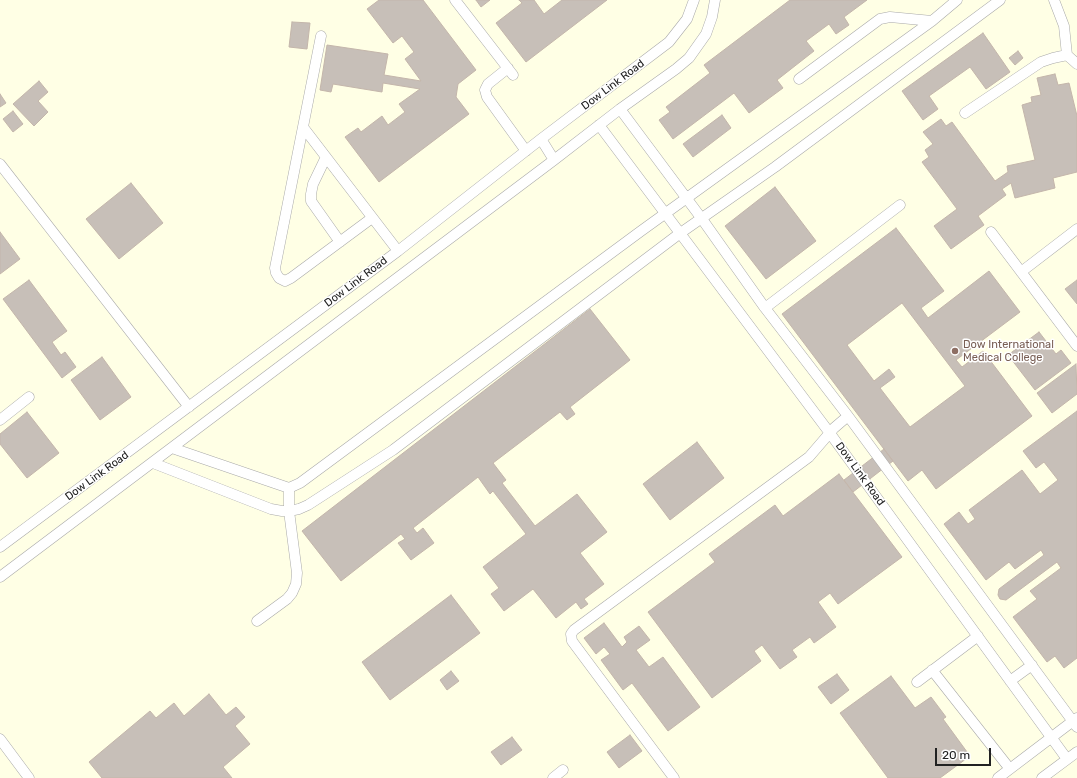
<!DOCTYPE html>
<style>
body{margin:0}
#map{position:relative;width:1077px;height:778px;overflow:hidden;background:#f2efe9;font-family:Rubik,sans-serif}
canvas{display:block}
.scale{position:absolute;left:935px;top:748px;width:56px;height:18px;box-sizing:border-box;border:2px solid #222;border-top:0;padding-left:5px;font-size:12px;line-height:14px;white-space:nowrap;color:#222;-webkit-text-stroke:3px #fff;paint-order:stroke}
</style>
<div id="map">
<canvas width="1077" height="778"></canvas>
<div class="scale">20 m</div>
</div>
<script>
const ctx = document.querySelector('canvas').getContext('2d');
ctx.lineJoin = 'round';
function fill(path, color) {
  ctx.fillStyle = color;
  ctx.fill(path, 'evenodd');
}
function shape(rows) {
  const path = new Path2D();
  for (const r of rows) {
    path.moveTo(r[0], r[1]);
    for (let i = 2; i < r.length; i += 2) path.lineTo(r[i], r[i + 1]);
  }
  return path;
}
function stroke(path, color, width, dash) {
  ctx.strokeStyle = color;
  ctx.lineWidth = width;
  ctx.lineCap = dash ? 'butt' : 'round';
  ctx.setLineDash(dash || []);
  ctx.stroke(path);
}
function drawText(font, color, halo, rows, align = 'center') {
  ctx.font = font + ' Rubik,sans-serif';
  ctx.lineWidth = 3;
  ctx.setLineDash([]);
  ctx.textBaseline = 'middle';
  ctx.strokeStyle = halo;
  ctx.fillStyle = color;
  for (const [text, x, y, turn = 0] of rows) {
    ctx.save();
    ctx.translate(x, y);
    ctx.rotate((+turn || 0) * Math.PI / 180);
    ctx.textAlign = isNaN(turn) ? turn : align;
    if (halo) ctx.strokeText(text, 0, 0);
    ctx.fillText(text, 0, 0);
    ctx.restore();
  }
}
fill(shape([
 [0,0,1077,0,1077,778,0,778]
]), '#ffffe5');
const building = shape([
 [379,0,423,0,476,70,458,84,456,97,469,114,379,182,345,137,358,128,361,132,382,116,388,125,405,112,399,104,420,89,383,83,382,92,333,84,331,92,320,90,327,45,388,54,384,75,421,81,405,59,414,52,402,36,393,43,367,9,379,0],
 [476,0,490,0,481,7,476,0],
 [519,0,534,0,544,14,562,0,607,0,526,62,496,23,522,3,519,0],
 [790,0,867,0,844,17,849,25,836,34,829,24,806,41,814,51,777,80,783,88,749,113,734,93,673,139,659,120,670,112,666,107,710,73,704,65,790,0],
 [292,22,310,23,307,49,289,47,292,22],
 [983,33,1010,72,986,89,970,67,929,96,938,109,923,120,902,91,983,33],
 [1018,51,1023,58,1015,65,1009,58,1018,51],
 [1055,74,1058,85,1069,83,1077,116,1077,172,1053,178,1055,188,1015,198,1011,183,1002,189,1006,195,978,216,984,225,951,249,934,226,957,209,922,162,929,157,925,150,933,144,923,132,941,119,946,126,952,122,995,181,1008,172,1007,166,1035,160,1022,105,1032,102,1031,97,1041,95,1037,78,1055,74],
 [39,81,48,92,38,101,48,112,34,126,13,104,39,81],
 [0,94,6,103,0,107,0,94],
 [13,111,23,124,13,132,3,119,13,111],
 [722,115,731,128,693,157,683,144,722,115],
 [131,183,163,223,119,259,86,219,131,183],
 [775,187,816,241,766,279,725,226,775,187],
 [896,228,944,291,921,308,928,318,989,271,1020,312,956,360,962,367,983,351,1032,416,936,489,922,470,908,481,782,314,896,228],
 [902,303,965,386,910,427,880,388,895,377,889,369,874,381,847,345,902,303],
 [0,232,20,259,0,274,0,232],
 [29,280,67,331,52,342,61,355,65,352,76,367,62,378,3,299,29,280],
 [1077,280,1077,304,1065,289,1077,280],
 [590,309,630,360,570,407,575,414,567,420,560,412,493,463,506,480,502,483,535,526,577,494,607,532,580,553,604,584,584,599,588,604,581,609,576,602,556,618,533,589,504,611,491,594,499,588,483,567,526,534,493,491,490,494,478,477,413,528,417,533,423,528,434,543,411,560,398,543,405,539,401,534,341,581,302,531,590,309],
 [1039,332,1056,354,1061,350,1071,363,1035,390,1008,355,1039,332],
 [102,357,131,397,100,420,71,380,102,357],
 [1076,364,1077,394,1052,413,1037,393,1076,364],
 [1077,411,1077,658,1064,668,1055,656,1047,662,1013,617,1037,599,1030,591,1061,568,1057,562,1006,600,1000,599,998,595,999,589,1044,555,1041,550,1015,569,1009,562,986,580,944,524,959,512,968,524,975,519,969,510,1022,470,1040,494,1058,480,1044,462,1036,468,1023,451,1077,411],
 [27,412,59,453,27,478,0,444,0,434,27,412],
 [697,442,724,478,670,520,643,484,697,442],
 [884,449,893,461,853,492,844,480,884,449],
 [839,474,902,557,838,604,830,593,818,602,836,627,814,643,810,637,792,650,797,657,780,669,762,645,754,651,761,661,712,698,648,612,715,562,709,554,775,505,783,516,839,474],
 [451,595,480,633,390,700,362,662,451,595],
 [604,623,622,647,627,642,624,637,639,626,650,640,636,650,649,667,663,657,700,707,668,731,632,683,623,690,601,660,610,654,604,647,596,654,584,638,604,623],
 [451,671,459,681,447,690,440,680,451,671],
 [837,674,849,690,831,704,818,687,837,674],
 [891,676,915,708,931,697,946,717,943,719,970,756,940,778,888,778,840,713,891,676],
 [209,694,226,715,236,707,245,717,235,726,250,744,223,767,232,778,102,778,89,762,150,711,156,718,174,703,184,716,209,694],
 [630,735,642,751,619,768,607,752,630,735],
 [512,737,522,750,501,765,491,752,512,737]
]);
fill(building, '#c7bfb8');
stroke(building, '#c4b6ab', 1);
const lane = shape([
 [455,0,513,75],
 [1054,0,1064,26,1067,55,1077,64],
 [321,36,275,268,276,273,279,278,285,281,291,278,372,218],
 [508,68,488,84,485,90,487,97,526,151],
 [799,79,880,19,890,17,932,21],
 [620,109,702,219,765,308,848,416,1077,727],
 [965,113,1041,62,1053,58,1067,55],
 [599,125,829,432,1067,759],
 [303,127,398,251],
 [541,139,554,160],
 [326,157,313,184,311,194,311,201,340,242],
 [0,164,189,407],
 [991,232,1077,346],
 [1021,272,1077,229],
 [765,308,900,205],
 [0,420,29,397],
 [172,448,289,488,300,483,641,231,932,21,957,0],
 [153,463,271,509,282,511,289,511,299,509,308,505,393,450,679,234,775,167,1000,0],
 [0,547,398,251,541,139,669,42,687,19,694,0],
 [0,577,554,160,620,109,676,69,689,58,706,34,712,17,715,0],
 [257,621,287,599,292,593,296,584,297,573,289,511,289,488],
 [932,670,1010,769],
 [1010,681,1032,665],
 [917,682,978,636],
 [0,739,29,778],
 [553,778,563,770],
 [674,778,572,641,571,634,574,630,809,457,834,428,848,416],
 [998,778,1077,718],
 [1042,778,1077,752]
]);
stroke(lane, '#a9a9a9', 11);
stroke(lane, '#fff', 10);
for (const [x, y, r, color] of [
 [955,351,4,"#8d6e63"]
]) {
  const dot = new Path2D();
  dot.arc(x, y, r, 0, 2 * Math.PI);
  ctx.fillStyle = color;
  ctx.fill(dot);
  stroke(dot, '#fff', 1.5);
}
drawText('11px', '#222', '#fff', [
 ["Dow Link Road",613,85,-37],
 ["Dow Link Road",356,282,-37],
 ["Dow Link Road",860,474,54],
 ["Dow Link Road",97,476,-36]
]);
drawText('11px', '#785e54', '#fff', [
 ["Dow International",963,345],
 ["Medical College",963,358]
], 'left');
</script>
